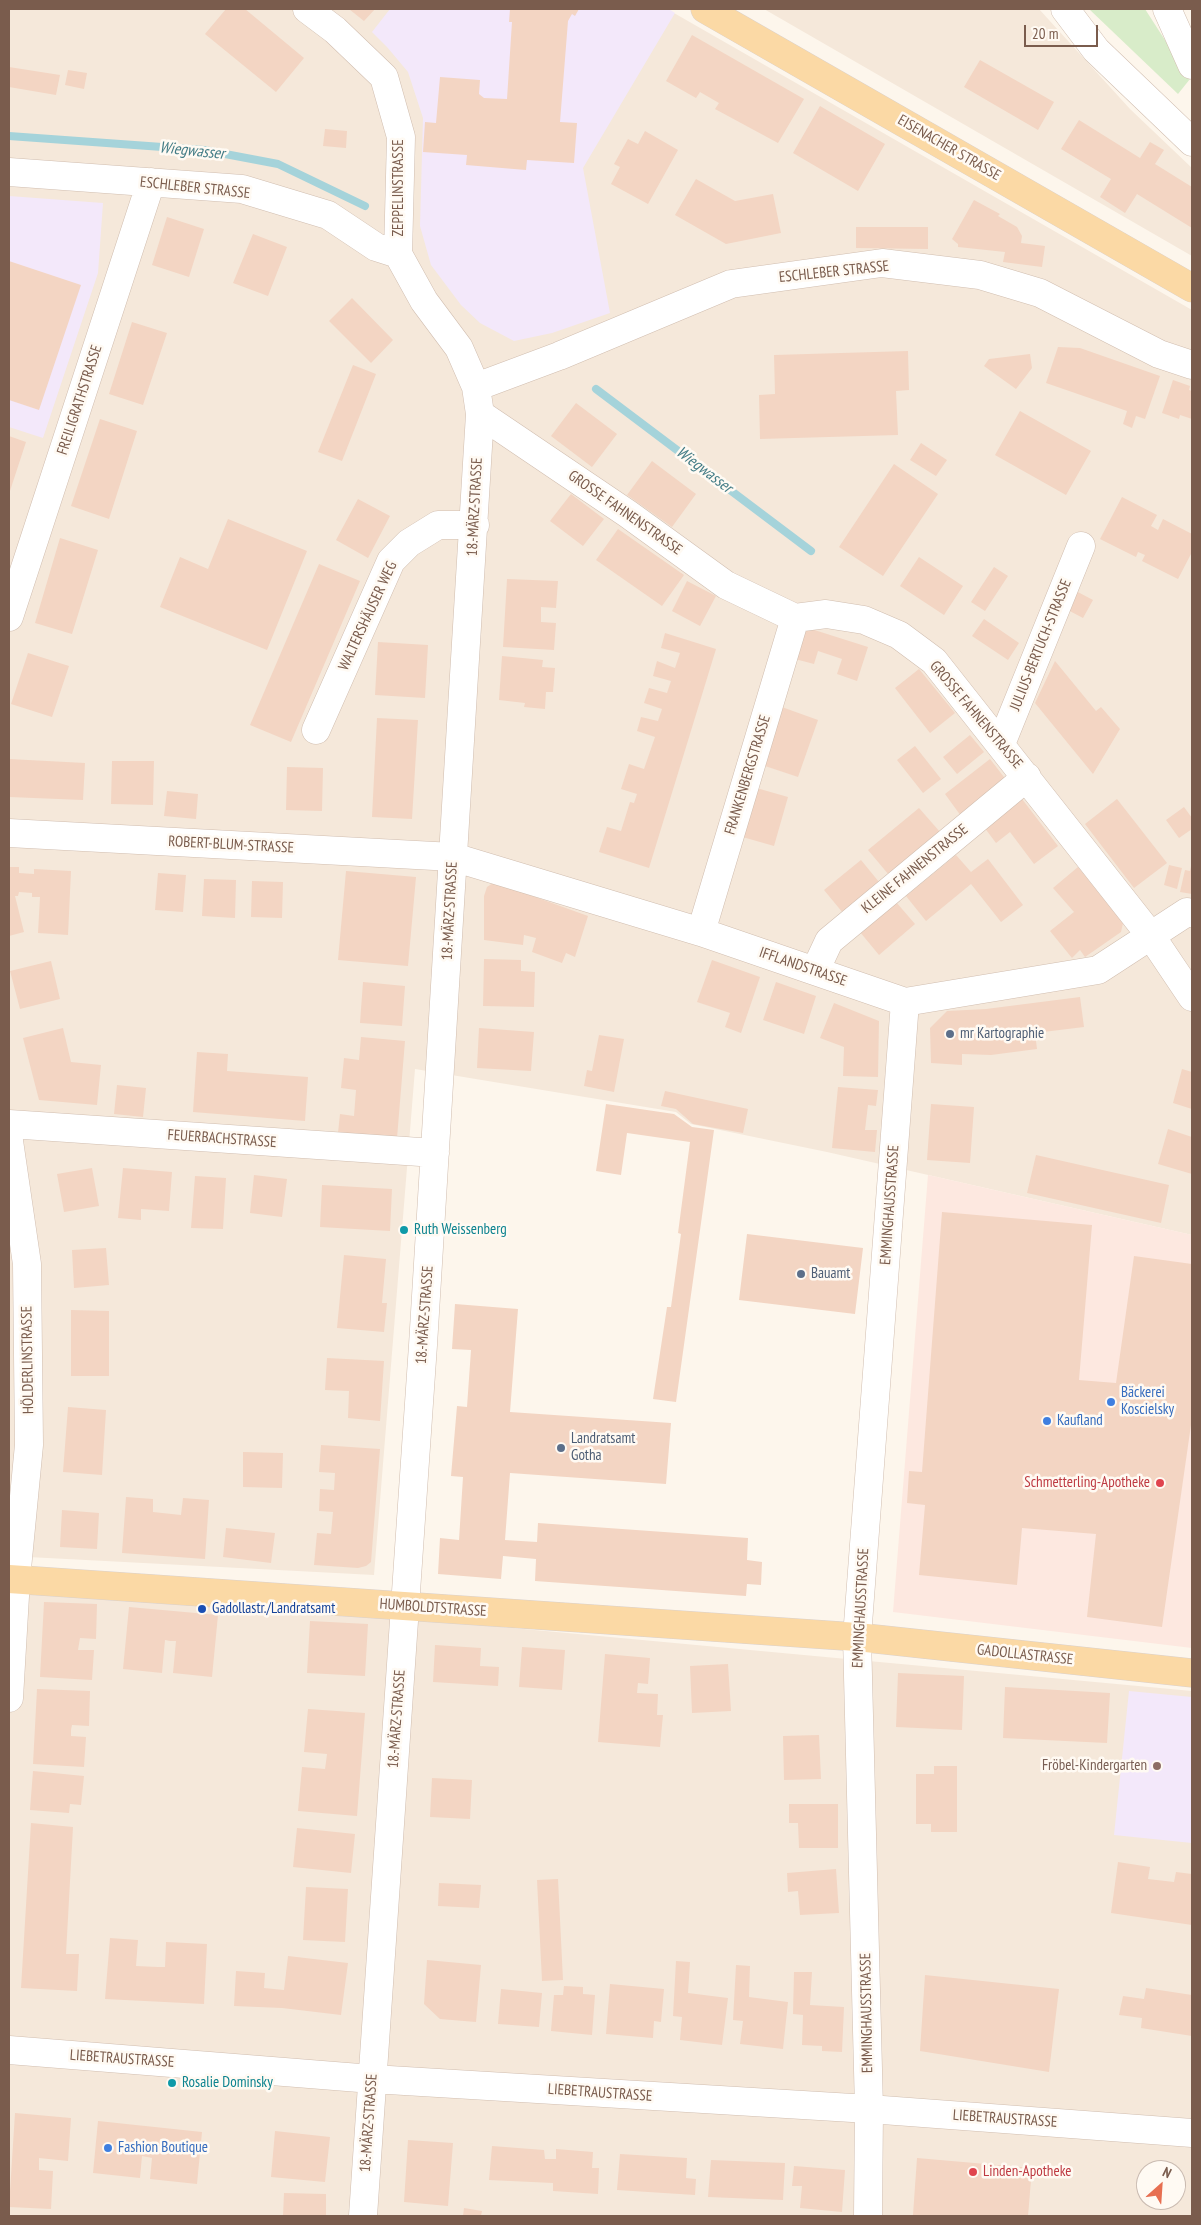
<!DOCTYPE html>
<meta charset="utf-8">
<style>
body{margin:0}
#map{position:relative;width:1201px;height:2225px;overflow:hidden;background:#fdf6ec;font-family:"PT Sans Narrow",sans-serif}
canvas{display:block}
.frame{position:absolute;inset:0;border:10px solid #7a5c4d;pointer-events:none}
.north{position:absolute;left:1136px;top:2160px;width:50px;height:50px;box-sizing:border-box;background:#fffaf3;border:1px solid #cabbb1;border-radius:50%;rotate:26deg;font-size:14px;font-weight:700;line-height:20px;text-align:center;color:#7a5c4d}
.north::after{content:'';display:block;margin:auto;width:18px;height:22px;background:#e76f51;clip-path:polygon(50% 0,100% 100%,50% 72%,0 100%)}
.scale{position:absolute;left:1024px;top:25px;width:74px;height:22px;box-sizing:border-box;border:2px solid #7a5c4d;border-top:0;padding-left:6px;font-size:15px;line-height:18px;white-space:nowrap;color:#7a5c4d;-webkit-text-stroke:4px #fffaf3;paint-order:stroke}
</style>
<div id="map">
<canvas width="1201" height="2225"></canvas>
<div class="frame"></div>
<div class="north">N</div>
<div class="scale">20 m</div>
</div>
<script>
const ctx = document.querySelector('canvas').getContext('2d');
ctx.lineJoin = 'round';
function fill(path, color) {
  ctx.fillStyle = color;
  ctx.fill(path, 'evenodd');
}
function shape(rows) {
  const path = new Path2D();
  for (const r of rows) {
    path.moveTo(r[0], r[1]);
    for (let i = 2; i < r.length; i += 2) path.lineTo(r[i], r[i + 1]);
  }
  return path;
}
function stroke(path, color, width, dash) {
  ctx.strokeStyle = color;
  ctx.lineWidth = width;
  ctx.lineCap = dash ? 'butt' : 'round';
  ctx.setLineDash(dash || []);
  ctx.stroke(path);
}
function drawText(font, color, halo, rows, align = 'center') {
  ctx.font = font + ' "PT Sans Narrow",sans-serif';
  ctx.lineWidth = 5;
  ctx.setLineDash([]);
  ctx.textBaseline = 'middle';
  ctx.strokeStyle = halo;
  ctx.fillStyle = color;
  for (const [text, x, y, turn = 0] of rows) {
    ctx.save();
    ctx.translate(x, y);
    ctx.rotate((+turn || 0) * Math.PI / 180);
    ctx.textAlign = isNaN(turn) ? turn : align;
    if (halo) ctx.strokeText(text, 0, 0);
    ctx.fillText(text, 0, 0);
    ctx.restore();
  }
}
fill(shape([
 [9,9,667,9,1192,310,1192,1235,827,1152,691,1124,676,1112,415,1069,374,1575,9,1556],
 [764,9,1039,9,1130,109,1192,168,1192,256],
 [9,1588,362,1614,1192,1691,1192,2216,9,2216],
 [1146,2170,1176,2170,1176,2200,1146,2200]
]), '#f5e8da');
fill(shape([
 [928,1175,1192,1235,1192,1648,893,1612]
]), '#fde8e0');
fill(shape([
 [390,9,669,9,675,13,583,168,610,313,552,333,514,341,480,323,461,305,431,265,420,226,423,118,408,72,387,47,372,32],
 [9,196,103,203,98,273,43,438,9,427],
 [1129,1691,1192,1697,1192,1843,1114,1835]
]), '#f3e8fa');
fill(shape([
 [1089,9,1145,9,1190,79,1178,94]
]), '#d8ecc9');
stroke(shape([
 [9,136,204,150,278,164,365,206],
 [596,389,811,551]
]), '#a5d3da', 8);
fill(shape([
 [226,9,245,9,304,58,276,92,205,34],
 [349,9,375,9,364,21],
 [510,9,579,9,575,16,572,14,568,21,560,122,577,123,574,163,527,160,526,170,466,165,467,155,423,152,425,122,436,123,440,77,480,80,479,94,484,98,507,99,512,22,509,22],
 [692,35,804,99,778,143,715,109,719,103,700,92,696,98,666,81],
 [980,60,1054,102,1038,130,964,87],
 [9,67,60,75,56,95,9,87],
 [68,70,87,73,84,89,65,85],
 [820,106,885,144,858,191,793,153],
 [1079,120,1140,158,1150,142,1164,150,1155,164,1192,187,1192,228,1137,194,1125,213,1100,197,1111,179,1061,149],
 [325,129,347,131,346,148,323,146],
 [645,131,678,150,648,204,611,184,620,167,614,164,628,139,638,144],
 [696,179,735,201,773,194,781,233,726,244,675,215],
 [974,200,1000,214,998,216,1017,227,1022,236,1021,243,1045,246,1042,267,1003,262,1005,252,958,247,958,244,952,239],
 [167,217,204,229,189,277,152,265],
 [856,227,928,227,928,249,856,248],
 [253,234,287,247,268,296,233,283],
 [9,261,81,285,39,410,9,400],
 [352,298,393,340,371,363,329,321],
 [132,322,167,333,143,405,109,394],
 [1058,347,1080,348,1160,376,1145,419,1136,416,1132,428,1123,424,1127,411,1046,383],
 [908,351,909,390,896,391,898,435,760,439,759,395,775,394,774,355],
 [1030,354,1032,368,1016,389,984,366,989,359],
 [353,365,376,374,342,461,318,452],
 [1173,380,1190,386,1189,390,1192,391,1192,419,1180,415,1179,419,1162,413],
 [576,403,617,434,592,467,551,436],
 [1020,411,1091,451,1066,495,995,455],
 [100,419,137,431,109,519,71,506],
 [9,436,26,442,9,494],
 [921,443,947,460,936,476,910,460],
 [652,461,696,494,672,527,627,495],
 [894,464,938,494,883,576,839,547],
 [571,494,604,519,583,546,550,521],
 [1122,497,1157,515,1151,526,1158,530,1163,519,1192,534,1192,552,1178,579,1142,561,1145,555,1138,552,1136,557,1100,539],
 [358,499,390,516,368,558,336,540],
 [228,519,307,551,267,650,160,607,180,557,208,569],
 [618,529,684,575,662,606,596,560],
 [60,538,98,550,72,634,35,623],
 [919,557,963,586,944,615,900,586],
 [319,564,360,581,291,742,250,725],
 [994,567,1008,576,985,611,971,602],
 [507,579,558,581,556,608,541,607,541,622,556,623,554,650,503,647],
 [687,581,716,596,700,626,672,611],
 [1074,590,1093,600,1083,618,1064,608],
 [984,619,1019,643,1008,660,972,636],
 [805,627,868,647,857,681,837,674,842,659,818,651,814,664,795,659],
 [665,633,716,649,649,868,599,852,607,827,621,831,630,802,634,803,637,794,621,789,629,764,644,769,655,737,637,731,641,717,658,721,662,709,644,703,649,688,667,693,671,681,653,676,657,661,675,668,680,653,661,648],
 [378,642,428,645,425,698,375,695],
 [28,653,69,666,52,717,11,704],
 [502,656,543,660,542,667,555,668,553,692,546,692,545,709,524,707,525,703,499,700],
 [1055,661,1096,711,1101,707,1120,729,1093,774,1035,703],
 [919,669,955,713,930,733,895,688],
 [779,706,818,720,798,777,759,764],
 [377,718,418,720,412,819,372,817],
 [970,735,984,752,957,774,943,757],
 [915,746,941,779,923,793,897,760],
 [9,759,85,763,83,800,9,797],
 [990,759,1007,781,961,816,945,794],
 [112,761,154,761,153,805,111,804],
 [287,767,323,768,322,811,286,810],
 [753,787,788,797,774,846,739,836],
 [167,791,198,794,196,819,164,816],
 [1022,799,1058,846,1034,864,1010,832,996,843,984,827],
 [1117,799,1167,863,1134,888,1085,824],
 [1184,807,1192,818,1192,829,1179,838,1166,820],
 [919,808,940,832,889,875,868,850],
 [956,855,971,872,988,859,1023,905,1001,922,971,884,926,921,906,896],
 [861,860,879,882,843,913,824,890],
 [1169,865,1182,868,1177,889,1164,885],
 [1191,866,1192,866,1192,894,1180,892,1185,870,1190,871],
 [9,867,19,867,19,873,34,874,34,869,71,871,68,935,38,933,40,897,32,897,32,893,19,892,18,896,15,896,24,932,9,936],
 [1078,867,1123,923,1121,932,1085,957,1080,950,1072,958,1050,931,1074,912,1053,888],
 [346,871,416,877,408,966,338,960],
 [158,873,186,875,183,912,155,910],
 [204,879,236,880,235,918,202,916],
 [252,881,283,882,282,918,251,917],
 [493,883,502,885,588,916,575,957,566,953,562,963,532,952,536,938,524,935,523,945,484,940,484,896,487,887],
 [896,902,915,924,879,955,860,932],
 [484,959,521,960,521,971,535,972,534,1007,483,1006],
 [712,960,760,977,741,1033,725,1027,730,1013,697,1002],
 [51,961,60,999,20,1009,10,971],
 [363,982,405,986,402,1026,360,1023],
 [776,982,816,996,804,1034,763,1020],
 [1080,997,1084,1027,1035,1033,1037,1049,991,1055,962,1054,962,1065,931,1063,930,1028,947,1011,986,1009],
 [834,1003,879,1021,878,1077,843,1076,844,1047,820,1038],
 [63,1028,71,1062,101,1065,97,1105,39,1100,23,1038],
 [479,1028,534,1032,531,1071,477,1068],
 [599,1035,624,1039,614,1092,584,1086,587,1070,592,1071],
 [361,1037,405,1041,397,1138,338,1133,340,1114,354,1116,356,1090,341,1088,344,1058,359,1060],
 [197,1052,228,1054,227,1071,308,1077,305,1121,193,1112],
 [1182,1069,1192,1072,1192,1109,1173,1103],
 [117,1085,146,1088,143,1117,114,1114],
 [838,1087,878,1090,876,1106,868,1105,865,1130,877,1130,875,1152,832,1148],
 [665,1091,748,1109,743,1133,693,1124,676,1109,661,1106],
 [606,1104,674,1114,692,1127,714,1130,676,1402,653,1399,667,1307,671,1307,681,1234,678,1233,690,1142,627,1133,621,1175,596,1171],
 [931,1104,974,1107,970,1163,927,1160],
 [1168,1129,1192,1137,1192,1174,1158,1164],
 [1036,1155,1169,1185,1161,1223,1027,1193],
 [92,1168,99,1206,64,1212,57,1174],
 [123,1168,172,1172,169,1211,141,1209,141,1220,118,1218],
 [254,1175,287,1179,282,1217,250,1213],
 [195,1176,226,1178,223,1229,191,1228],
 [322,1185,392,1189,390,1231,320,1227],
 [942,1212,1092,1225,1079,1380,1116,1383,1134,1256,1192,1264,1192,1418,1162,1627,1087,1617,1096,1534,1022,1528,1017,1585,919,1575,925,1505,907,1503,909,1471,922,1472],
 [747,1234,863,1248,855,1314,739,1300],
 [106,1248,109,1285,74,1288,72,1250],
 [344,1255,386,1259,382,1303,387,1303,384,1332,337,1328],
 [455,1304,518,1309,510,1412,671,1423,666,1484,510,1473,505,1540,537,1542,538,1523,748,1538,747,1560,762,1562,761,1585,747,1584,746,1596,535,1581,536,1559,503,1556,501,1579,438,1574,440,1538,459,1540,463,1477,451,1476,457,1406,467,1407,471,1350,452,1349],
 [71,1310,109,1311,109,1376,71,1376],
 [327,1358,384,1361,380,1421,348,1418,349,1391,325,1390],
 [68,1407,106,1410,102,1475,63,1472],
 [321,1445,380,1449,371,1562,366,1566,358,1568,314,1565,317,1533,331,1534,333,1512,319,1511,320,1489,334,1490,335,1473,319,1472],
 [243,1452,283,1453,282,1488,243,1487],
 [126,1497,153,1499,153,1512,181,1515,183,1498,209,1500,205,1559,122,1553],
 [62,1510,99,1513,97,1549,60,1547],
 [226,1528,275,1533,271,1563,223,1557],
 [44,1602,97,1604,96,1639,80,1638,78,1650,94,1650,92,1680,40,1677],
 [129,1607,218,1615,212,1677,173,1673,176,1641,170,1641,165,1640,162,1673,123,1669],
 [310,1621,368,1624,365,1676,307,1673],
 [435,1645,481,1648,480,1666,499,1667,498,1686,433,1682],
 [522,1647,565,1650,562,1690,519,1687],
 [605,1654,650,1658,648,1684,638,1683,637,1693,658,1694,657,1715,663,1715,660,1747,598,1742],
 [728,1664,731,1711,692,1713,690,1666],
 [898,1673,964,1676,962,1730,896,1727],
 [1005,1687,1110,1693,1107,1743,1003,1738],
 [37,1689,90,1691,89,1726,72,1725,71,1730,71,1736,86,1737,84,1767,33,1764],
 [308,1709,365,1713,357,1816,298,1811,302,1767,325,1769,326,1762,327,1754,304,1752],
 [819,1735,821,1779,784,1780,783,1736],
 [934,1766,957,1766,957,1832,931,1832,931,1824,916,1824,916,1774,934,1774],
 [33,1771,84,1776,81,1805,70,1804,69,1813,30,1810],
 [432,1778,472,1780,470,1819,430,1817],
 [789,1804,838,1804,838,1848,799,1848,798,1823,789,1823],
 [31,1823,73,1827,66,1954,79,1954,77,1991,21,1988],
 [297,1828,355,1834,351,1873,293,1867],
 [1118,1862,1150,1867,1148,1879,1174,1882,1176,1872,1192,1874,1192,1925,1111,1913],
 [836,1869,839,1913,800,1915,798,1891,788,1892,787,1873],
 [558,1879,563,1980,542,1981,537,1880],
 [439,1883,481,1885,479,1908,438,1906],
 [306,1887,348,1889,345,1942,303,1940],
 [110,1938,138,1940,136,1966,158,1967,165,1967,166,1942,207,1944,204,2004,105,1999],
 [288,1956,348,1963,341,2015,282,2008,234,2006,236,1971,265,1973,264,1988,284,1990],
 [427,1960,481,1965,476,2022,440,2019,424,2004],
 [676,1961,690,1962,688,1993,728,1998,722,2045,680,2040,682,2017,673,2016],
 [736,1965,750,1966,749,1997,788,2002,783,2049,740,2044,743,2021,733,2020],
 [794,1972,812,1972,810,2005,844,2007,842,2052,822,2051,822,2046,802,2045,803,2015,793,2014],
 [925,1975,1059,1989,1049,2072,920,2051],
 [610,1984,664,1989,661,2022,654,2021,653,2038,606,2034],
 [564,1986,583,1987,583,1994,595,1995,592,2035,551,2031,554,1995,563,1995],
 [1146,1988,1192,1995,1192,2036,1141,2028,1142,2018,1119,2015,1123,1996,1144,1999],
 [501,1989,542,1993,539,2027,498,2024],
 [15,2113,71,2118,68,2161,39,2158,39,2170,53,2171,51,2209,9,2207],
 [98,2121,202,2132,197,2184,150,2179,152,2158,142,2156,140,2178,93,2173],
 [275,2131,330,2137,325,2182,271,2177],
 [408,2140,453,2143,448,2206,404,2202],
 [492,2146,544,2150,545,2159,556,2159,556,2149,593,2152,592,2168,599,2168,598,2194,553,2191,553,2183,489,2180],
 [620,2154,687,2158,686,2178,696,2179,695,2195,617,2190],
 [917,2158,1032,2168,1028,2216,913,2215],
 [711,2160,785,2163,783,2200,708,2197],
 [794,2166,845,2170,842,2212,800,2208,802,2186,792,2186],
 [284,2193,326,2194,326,2216,283,2216],
 [464,2208,482,2211,481,2216,463,2216]
]), '#f3d5c3');
const minor = shape([
 [307,9,335,30,384,77,401,137,398,254,424,301,459,348,476,387,480,414,423,1345,363,2216],
 [1065,9,1096,50,1192,142],
 [1167,9,1192,65],
 [9,172,242,189,328,215,376,247,398,254],
 [476,387,559,356,731,284,882,263,980,275,1040,293,1159,354,1192,365],
 [480,414,628,514,726,585,795,618,826,614,864,620,899,635,934,661,1151,936,1192,997],
 [9,617,151,182],
 [316,730,391,561,409,543,438,525,475,525],
 [1001,744,1081,546],
 [9,833,453,857,701,932,905,1002,1098,970,1187,912,1192,913],
 [701,932,795,618],
 [815,971,829,941,1027,777],
 [9,1124,435,1153],
 [9,1141,27,1264,29,1445,16,1579,9,1698],
 [9,2050,372,2079,869,2109,1192,2133],
 [868,2216,869,2109,857,1637,905,1002]
]);
const major = shape([
 [705,9,1192,288],
 [9,1579,857,1637,1192,1673]
]);
stroke(minor, '#d1beb0', 29);
stroke(major, '#dad1cd', 29);
stroke(minor, '#fff', 28);
stroke(major, '#fbd9a5', 28);
for (const [x, y, r, color] of [
 [950,1034,5,"#5c6f8a"],
 [404,1230,5,"#0f9aa8"],
 [801,1274,5,"#5c6f8a"],
 [1111,1402,5,"#3f7fe0"],
 [1047,1421,5,"#3f7fe0"],
 [561,1448,5,"#5c6f8a"],
 [1160,1483,5,"#e0444e"],
 [202,1609,5,"#1a4fb4"],
 [1157,1766,5,"#8d6e63"],
 [172,2083,5,"#0f9aa8"],
 [108,2148,5,"#3f7fe0"],
 [973,2172,5,"#e0444e"]
]) {
  const dot = new Path2D();
  dot.arc(x, y, r, 0, 2 * Math.PI);
  ctx.fillStyle = color;
  ctx.fill(dot);
  stroke(dot, '#fffaf3', 2);
}
drawText('15px', '#7a5c4d', '#fffaf3', [
 ["EISENACHER STRASSE",949,148,30],
 ["ESCHLEBER STRASSE",195,188,6],
 ["ZEPPELINSTRASSE",399,188,-90],
 ["ESCHLEBER STRASSE",834,272,-6],
 ["FREILIGRATHSTRASSE",80,400,-72],
 ["18.-MÄRZ-STRASSE",475,507,-87],
 ["GROSSE FAHNENSTRASSE",625,513,35],
 ["WALTERSHÄUSER WEG",368,616,-65],
 ["JULIUS-BERTUCH-STRASSE",1041,645,-68],
 ["GROSSE FAHNENSTRASSE",976,715,50],
 ["FRANKENBERGSTRASSE",748,775,-73],
 ["ROBERT-BLUM-STRASSE",231,845,3],
 ["KLEINE FAHNENSTRASSE",915,869,-39],
 ["18.-MÄRZ-STRASSE",450,911,-87],
 ["IFFLANDSTRASSE",803,967,19],
 ["FEUERBACHSTRASSE",222,1139,4],
 ["EMMINGHAUSSTRASSE",890,1205,-86],
 ["18.-MÄRZ-STRASSE",425,1315,-86],
 ["HÖLDERLINSTRASSE",28,1360,-91],
 ["HUMBOLDTSTRASSE",433,1608,4],
 ["EMMINGHAUSSTRASSE",861,1608,-87],
 ["GADOLLASTRASSE",1025,1655,6],
 ["18.-MÄRZ-STRASSE",397,1719,-86],
 ["EMMINGHAUSSTRASSE",867,2013,-91],
 ["LIEBETRAUSTRASSE",122,2059,4],
 ["LIEBETRAUSTRASSE",600,2093,4],
 ["LIEBETRAUSTRASSE",1005,2119,4],
 ["18.-MÄRZ-STRASSE",369,2123,-86]
]);
drawText('15px', '#4e5e75', '#fffaf3', [
 ["mr Kartographie",960,1034],
 ["Bauamt",811,1274],
 ["Landratsamt",571,1439],
 ["Gotha",571,1456]
], 'left');
drawText('15px', '#0d838f', '#fffaf3', [
 ["Ruth Weissenberg",414,1230],
 ["Rosalie Dominsky",182,2083]
], 'left');
drawText('15px', '#366cbe', '#fffaf3', [
 ["Bäckerei",1121,1393],
 ["Koscielsky",1121,1410],
 ["Kaufland",1057,1421],
 ["Fashion Boutique",118,2148]
], 'left');
drawText('15px', '#be3a42', '#fffaf3', [
 ["Schmetterling-Apotheke",1150,1483],
 ["Linden-Apotheke",983,2172,"left"]
], 'right');
drawText('15px', '#164399', '#fffaf3', [
 ["Gadollastr./Landratsamt",212,1609]
], 'left');
drawText('15px', '#785e54', '#fffaf3', [
 ["Fröbel-Kindergarten",1147,1766]
], 'right');
drawText('italic 16px', '#437c86', '#fffaf3', [
 ["Wiegwasser",192,151,6],
 ["Wiegwasser",704,470,37]
]);
</script>
